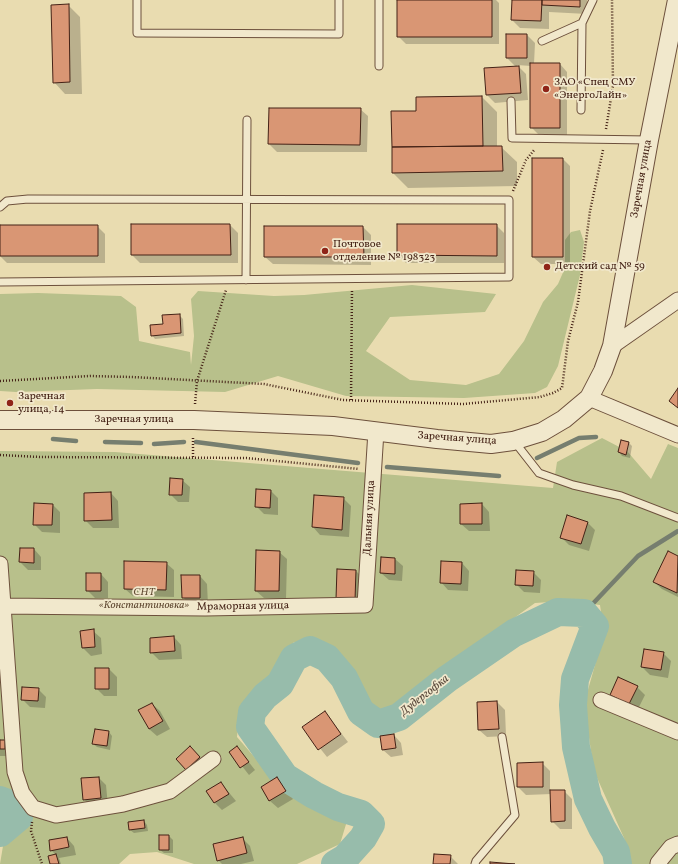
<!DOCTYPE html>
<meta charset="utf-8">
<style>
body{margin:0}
canvas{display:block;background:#e9dcb0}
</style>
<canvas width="678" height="864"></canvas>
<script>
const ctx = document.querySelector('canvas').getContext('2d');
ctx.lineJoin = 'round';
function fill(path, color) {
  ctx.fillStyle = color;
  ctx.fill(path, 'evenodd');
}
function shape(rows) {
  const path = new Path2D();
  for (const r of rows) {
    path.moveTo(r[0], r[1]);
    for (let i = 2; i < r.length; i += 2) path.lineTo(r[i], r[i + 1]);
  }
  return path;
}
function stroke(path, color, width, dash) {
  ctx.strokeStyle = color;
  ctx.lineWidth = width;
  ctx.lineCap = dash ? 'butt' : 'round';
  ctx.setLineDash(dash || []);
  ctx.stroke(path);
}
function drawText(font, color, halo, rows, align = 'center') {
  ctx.font = font + ' Vollkorn,serif';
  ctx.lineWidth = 3.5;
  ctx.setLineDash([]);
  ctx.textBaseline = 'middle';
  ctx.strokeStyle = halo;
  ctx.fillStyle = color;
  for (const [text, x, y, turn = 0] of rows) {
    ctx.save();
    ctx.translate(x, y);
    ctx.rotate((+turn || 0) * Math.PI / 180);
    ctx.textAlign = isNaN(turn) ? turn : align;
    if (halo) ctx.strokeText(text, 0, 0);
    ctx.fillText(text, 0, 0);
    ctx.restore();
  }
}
fill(shape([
 [580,230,584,242,580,275,558,366,547,387,535,393,464,398,346,396,278,376,225,392,97,389,16,392,0,391,0,294,38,293,121,296,136,307,139,341,190,352,191,365,194,336,191,299,198,291,274,296,304,295,412,285,496,294,485,312,390,317,366,351,410,380,466,385,499,374,524,341,543,302,558,284,565,268,565,240,571,232],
 [602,438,627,451,651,479,668,444,678,448,678,864,631,864,624,838,594,771,584,704,604,633,600,605,566,601,535,603,448,665,392,709,374,711,351,674,322,643,294,642,271,676,240,707,237,737,282,789,347,821,340,844,297,864,194,864,157,852,130,854,119,864,0,864,3,846,27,824,19,808,0,791,0,451,115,452,553,488,557,462]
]), '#b8c08b');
fill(shape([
 [398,0,496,0,499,3,499,44,406,44,398,36],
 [513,0,587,0,587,14,549,12,549,29,520,28,512,20],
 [68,5,80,17,82,94,65,94,54,82],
 [527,35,535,43,534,64,560,64,567,72,567,135,539,135,531,127,531,66,517,65,526,74,528,100,495,103,487,95,516,67,507,58],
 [482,97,497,112,497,147,501,147,517,162,517,186,408,188,393,173,417,112],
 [360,109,368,116,367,152,277,152,269,144],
 [563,159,570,166,570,264,541,264,533,257],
 [230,225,238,233,238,263,140,263,132,255],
 [496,225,504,233,504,263,406,263,398,255],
 [0,226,97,226,105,234,105,263,7,263,0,256],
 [265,227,363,227,371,235,371,265,273,264,265,257],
 [179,315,183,319,184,336,155,339,152,335],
 [629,443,632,446,630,458,622,456,619,452],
 [182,480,190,487,189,502,178,502,170,494],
 [271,491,278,498,278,515,264,514,256,506],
 [111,493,118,501,119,528,93,528,85,520],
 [343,498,351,506,349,537,320,535,313,527],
 [482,504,489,512,490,531,469,531,461,524],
 [53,505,60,512,60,533,42,532,34,524],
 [588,523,595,530,589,551,569,545,561,537],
 [34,549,41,557,41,570,28,570,20,562],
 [279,552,287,559,286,599,264,598,256,591],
 [668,552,678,557,678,597,662,589,654,582],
 [395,559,403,566,402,581,389,580,381,573],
 [166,563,174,570,174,597,133,596,125,589],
 [462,563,469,571,468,591,448,590,441,582],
 [355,570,363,578,362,607,337,599],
 [533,572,541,580,540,593,524,592,516,584],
 [101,574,108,582,108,598,95,598,87,590],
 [200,576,207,584,208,605,190,605,183,597],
 [93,631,101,638,102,654,91,656,83,648,81,632],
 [174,637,181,645,182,659,159,660,151,652],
 [663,653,671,661,668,678,650,675,642,667],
 [109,669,117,677,117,696,104,696,96,688],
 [637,687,645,695,637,711,619,702,611,694],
 [38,689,46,697,45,708,30,707,22,699],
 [497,702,505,710,506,736,487,737,479,730],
 [152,704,160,711,170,729,157,736,149,729],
 [325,712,348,742,327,757,303,727],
 [109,732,112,736,110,750,97,747,93,744],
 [394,735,401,743,403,755,391,757,383,750],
 [0,741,5,741,12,748,13,756,0,756],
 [190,747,207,765,194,777,177,760],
 [237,747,255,770,249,775,231,752],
 [542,763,550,771,550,791,564,791,572,799,572,829,560,829,552,821,552,794,526,795,518,787],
 [99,778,106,785,108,806,91,807,84,799],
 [277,779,285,786,293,799,278,808,270,801,262,788],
 [221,783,236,801,222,810,215,803],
 [144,821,147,825,148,831,134,833,130,830],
 [169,836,173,840,173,853,164,853,160,850],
 [67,838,74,846,76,855,59,858,61,864,51,864,56,855,51,850],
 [242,838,250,846,254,861,241,864,222,864,218,860],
 [450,856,458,864,434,864]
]), '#0003');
stroke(shape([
 [53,439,76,441],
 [105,442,141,443],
 [196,442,358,463],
 [154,444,184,442],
 [537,458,579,438,596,437],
 [387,467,499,476],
 [584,613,638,556,678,531]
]), '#767e6f', 4.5);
stroke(shape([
 [0,800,8,803,19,817,0,833],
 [335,864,345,858,363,838,371,824,361,814,338,807,314,795,285,777,250,727,252,712,265,696,280,684,294,658,310,650,327,658,344,678,361,712,378,724,399,717,447,679,514,633,558,612,584,613,595,626,575,679,573,705,576,747,588,799,602,828,616,852,618,864]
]), '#97bcab', 28);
const building = shape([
 [397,0,492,0,492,37,397,37,397,0],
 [512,0,542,0,541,21,511,20,512,0],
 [542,0,580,0,580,7,542,5,542,0],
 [69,4,70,82,53,83,51,5,69,4],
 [506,34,527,34,527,58,506,58,506,34],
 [530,63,560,63,560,128,530,128,530,63],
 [519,66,521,93,486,95,484,68,519,66],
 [482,96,483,146,392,147,391,111,416,111,416,97,482,96],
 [269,108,361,108,360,145,268,144,269,108],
 [483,146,502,146,503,171,392,173,392,147,483,146],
 [532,158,563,158,563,257,532,257,532,158],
 [131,224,230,224,231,255,131,255,131,224],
 [397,224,497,224,497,256,397,255,397,224],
 [0,225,98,225,98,256,0,256,0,225],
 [264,226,363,226,364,257,264,257,264,226],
 [180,314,181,333,151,336,150,325,163,324,162,315,180,314],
 [678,388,678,408,669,401,678,388],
 [621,440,629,442,626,455,618,452,621,440],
 [170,478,183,479,182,495,169,495,170,478],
 [256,489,271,490,270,508,255,507,256,489],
 [111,492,112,520,84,521,84,493,111,492],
 [314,495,344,497,342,530,312,527,314,495],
 [34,503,53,504,52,525,33,525,34,503],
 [482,503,482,524,460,524,460,504,482,503],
 [567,515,588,522,581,544,560,538,567,515],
 [20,548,34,548,34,563,19,562,20,548],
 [256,550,280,551,279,591,255,591,256,550],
 [668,551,678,556,677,593,653,582,668,551],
 [381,557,395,558,395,574,380,573,381,557],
 [124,561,167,562,166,590,124,589,124,561],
 [441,561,462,562,461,584,440,583,441,561],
 [337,569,356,570,355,600,336,599,337,569],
 [516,570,534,571,533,586,515,585,516,570],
 [86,573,101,573,101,591,86,591,86,573],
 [181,575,200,575,200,598,182,598,181,575],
 [94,629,95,647,82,648,80,631,94,629],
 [174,636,175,651,150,653,150,638,174,636],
 [644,649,664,652,661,670,641,667,644,649],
 [95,668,109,668,109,689,95,689,95,668],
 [618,677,638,686,629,704,610,695,618,677],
 [22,687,39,688,38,701,21,700,22,687],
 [497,701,499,729,478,730,477,702,497,701],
 [152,703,163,721,149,729,138,710,152,703],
 [325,711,341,734,318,750,302,727,325,711],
 [95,729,109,731,107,746,92,744,95,729],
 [394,734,396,748,382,750,380,736,394,734],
 [0,740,5,740,5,749,0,749,0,740],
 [190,746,200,757,186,770,176,759,190,746],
 [237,746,249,762,240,768,229,752,237,746],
 [543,762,543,787,517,787,517,763,543,762],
 [99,777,101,798,83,800,81,778,99,777],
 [277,777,286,791,269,801,261,787,277,777],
 [221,782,229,794,214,803,206,791,221,782],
 [550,790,565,790,565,821,551,822,550,790],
 [144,820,145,828,129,830,128,822,144,820],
 [159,835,169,835,169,850,159,850,159,835],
 [67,837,69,847,50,851,49,840,67,837],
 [243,837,247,853,217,861,213,844,243,837],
 [56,854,59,864,50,864,48,856,56,854],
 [434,854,451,855,450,864,433,864,434,854],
 [490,862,515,864,490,864,490,862]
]);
fill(building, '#d99674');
stroke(building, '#442216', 1);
const service = shape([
 [137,0,137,33,339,34,339,0],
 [379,0,379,66],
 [542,41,582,23],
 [511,101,512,138,648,140],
 [581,110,582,23,593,0],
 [0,207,7,201,28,199,509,200,509,277,0,282],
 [246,280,247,120],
 [514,441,539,473,573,485,621,496,678,518],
 [475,864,476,861,515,815,502,737]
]);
const minor = shape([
 [612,346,678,300],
 [589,398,678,435],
 [0,564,15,772,22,793,33,808,56,815,123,804,170,791,213,759],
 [2,606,205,608,365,605,376,431],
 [601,700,678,732],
 [658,863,671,847,678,844]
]);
const tertiary = shape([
 [0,420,194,420,333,426,437,439,491,444,513,441,542,432,564,419,589,398,603,371,612,346,649,140,677,0]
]);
stroke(service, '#6d503c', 9);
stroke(minor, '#6d503c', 17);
stroke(tertiary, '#6d503c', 20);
stroke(shape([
 [606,129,613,86,612,0],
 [513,191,526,160,535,149],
 [0,381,90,376,132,377,264,384,343,400,463,404,540,397,553,393,562,388,568,341,578,302,590,211,603,150],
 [351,400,352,289],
 [195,404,197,381,226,290],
 [0,455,40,457,246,458,359,469],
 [193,457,193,436],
 [32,822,31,831,42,864]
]), '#442216', 2.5, [1, 2]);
stroke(service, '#f1e8cc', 7);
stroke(minor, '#f1e8cc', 15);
stroke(tertiary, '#f1e8cc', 18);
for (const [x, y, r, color] of [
 [546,89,4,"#8f2418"],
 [325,251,4,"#8f2418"],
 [547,267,4,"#8f2418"],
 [10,403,4,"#8f2418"]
]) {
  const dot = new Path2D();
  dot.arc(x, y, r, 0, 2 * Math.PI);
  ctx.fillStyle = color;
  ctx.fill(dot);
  stroke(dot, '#f1e8cc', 1.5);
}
drawText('11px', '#442216', '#f1e8cc', [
 ["ЗАО «Спец СМУ",554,83],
 ["«ЭнергоЛайн»",554,96],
 ["Почтовое",333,245],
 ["отделение № 198323",333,258],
 ["Детский сад № 59",555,267],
 ["Заречная",18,397],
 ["улица, 14",18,410]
], 'left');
drawText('11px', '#442216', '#f1e8cc', [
 ["Заречная улица",642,179,-80],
 ["Заречная улица",134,420],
 ["Заречная улица",457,439,4],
 ["Дальняя улица",370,518,-87],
 ["Мраморная улица",243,607,-1]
]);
drawText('italic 11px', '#614a33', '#f1e8cc', [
 ["СНТ",144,593],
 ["«Константиновка»",144,606]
]);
drawText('italic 12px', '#59483b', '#f1e8cc', [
 ["Дудергофка",425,696,-38]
]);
</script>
